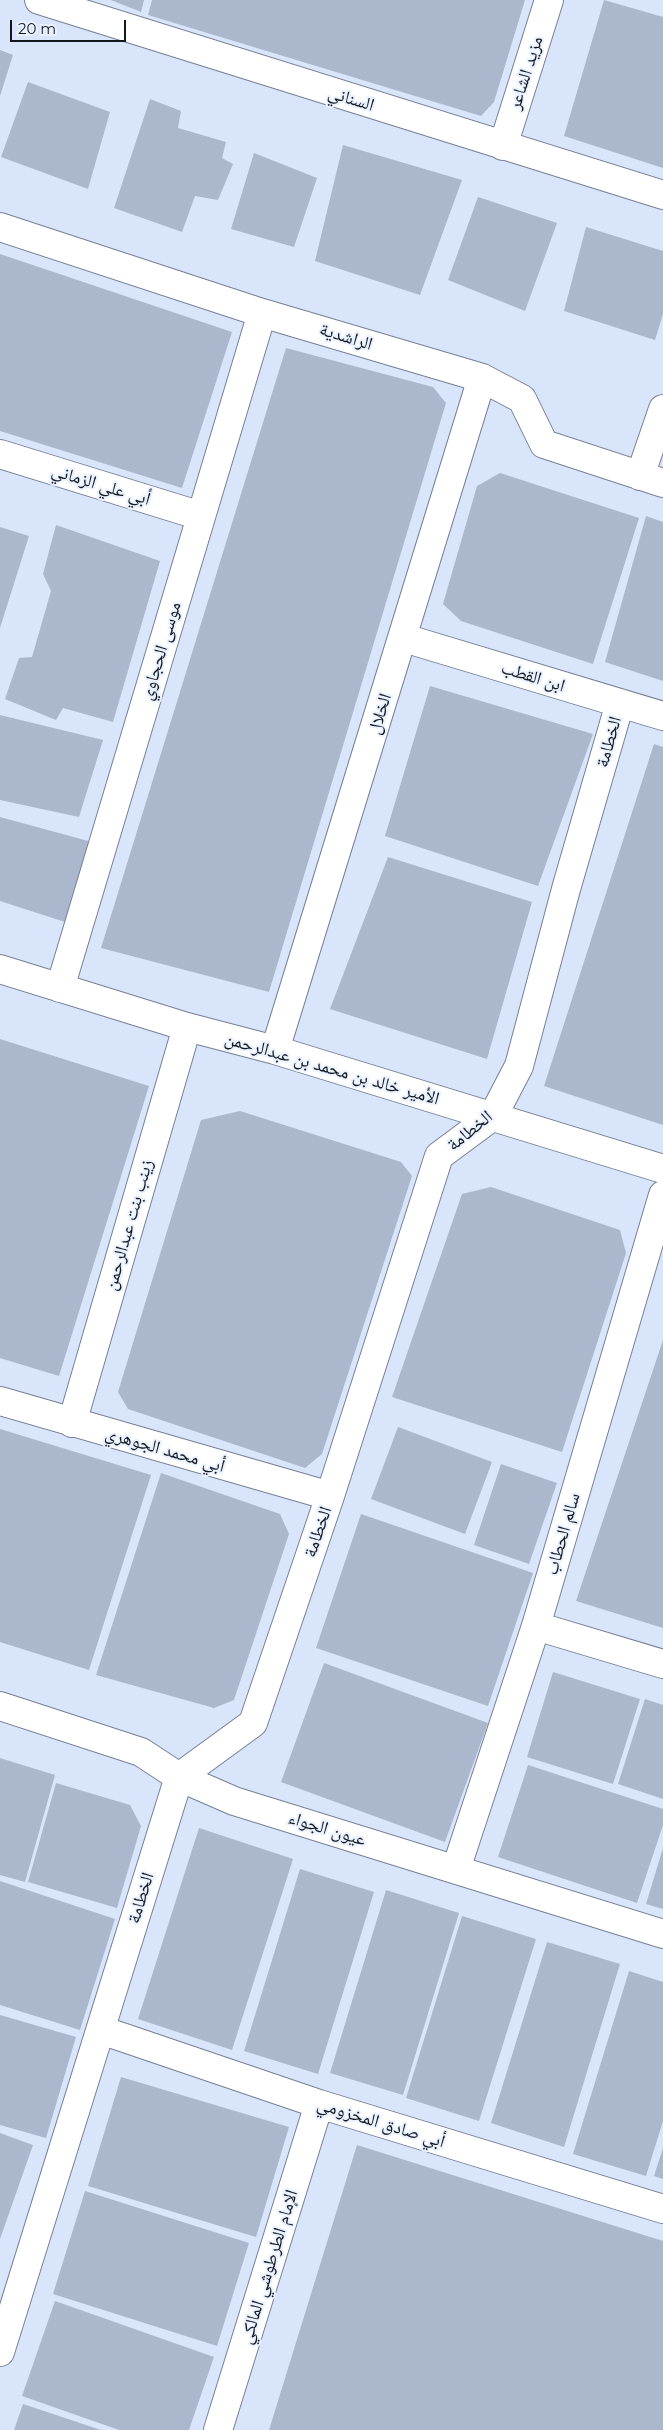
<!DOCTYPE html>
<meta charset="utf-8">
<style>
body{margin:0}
#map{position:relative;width:663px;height:2430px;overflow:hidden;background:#d8e5fb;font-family:Montserrat,sans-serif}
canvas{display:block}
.scale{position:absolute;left:10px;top:20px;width:116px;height:22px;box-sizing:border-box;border:2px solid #13181f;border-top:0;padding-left:6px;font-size:15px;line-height:18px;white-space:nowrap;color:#13181f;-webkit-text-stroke:4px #eaf2ff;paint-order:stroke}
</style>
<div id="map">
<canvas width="663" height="2430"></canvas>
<div class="scale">20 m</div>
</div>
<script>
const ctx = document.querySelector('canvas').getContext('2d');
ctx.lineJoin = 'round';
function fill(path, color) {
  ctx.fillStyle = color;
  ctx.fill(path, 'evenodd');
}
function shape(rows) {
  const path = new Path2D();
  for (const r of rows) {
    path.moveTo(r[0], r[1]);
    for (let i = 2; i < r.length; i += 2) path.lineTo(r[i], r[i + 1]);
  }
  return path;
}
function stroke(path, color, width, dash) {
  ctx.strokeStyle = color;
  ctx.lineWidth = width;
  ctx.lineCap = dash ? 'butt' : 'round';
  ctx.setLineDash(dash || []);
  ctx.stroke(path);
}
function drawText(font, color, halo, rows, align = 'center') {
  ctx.font = font + ' Montserrat,"Noto Naskh Arabic",sans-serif';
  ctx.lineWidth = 4;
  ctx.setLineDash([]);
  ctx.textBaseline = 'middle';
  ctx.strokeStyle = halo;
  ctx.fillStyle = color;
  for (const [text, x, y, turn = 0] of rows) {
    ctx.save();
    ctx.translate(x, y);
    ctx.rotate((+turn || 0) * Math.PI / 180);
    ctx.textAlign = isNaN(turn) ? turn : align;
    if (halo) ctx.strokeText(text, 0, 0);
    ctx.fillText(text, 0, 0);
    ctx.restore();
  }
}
fill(shape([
 [111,0,144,0,141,12],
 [152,0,525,0,494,102,481,116,148,15],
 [604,0,663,17,663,168,564,136],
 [0,50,13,55,0,96],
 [28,82,110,112,88,189,1,157],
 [150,99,181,111,178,128,226,142,222,158,233,164,218,200,195,196,182,232,114,208],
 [343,145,462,180,420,295,315,261],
 [254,153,317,178,294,247,231,229],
 [478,197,557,223,525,311,448,280],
 [586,227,663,251,663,314,655,340,564,311],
 [0,254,232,332,182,488,0,431],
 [286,348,433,387,446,403,269,992,101,948],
 [500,473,639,518,593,664,461,621,443,604,477,486],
 [646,516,663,522,663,681,605,662],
 [56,525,160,561,113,722,63,708,56,720,5,699,19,658,32,657,51,591,43,574],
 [0,527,29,536,0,628],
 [430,686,593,734,538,886,385,836],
 [0,715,103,740,79,817,0,800],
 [654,744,663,747,663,1125,544,1086],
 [0,817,92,842,65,922,0,901],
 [388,857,532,902,487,1059,330,1009],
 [0,1039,149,1086,59,1376,0,1358],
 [240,1111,401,1162,412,1176,322,1454,305,1468,128,1409,118,1392,201,1120],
 [491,1187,620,1230,626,1253,562,1452,392,1397,462,1194],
 [663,1340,663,1628,576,1601],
 [398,1427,492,1462,465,1534,371,1499],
 [0,1429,151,1475,89,1670,0,1642],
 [501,1464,557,1483,529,1564,474,1545],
 [161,1473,280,1514,289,1534,234,1700,214,1708,96,1675],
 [361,1514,533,1573,488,1706,316,1648],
 [324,1663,488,1723,445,1842,281,1782],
 [553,1672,640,1699,613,1784,527,1757],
 [645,1699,663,1705,663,1799,618,1784],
 [0,1758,55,1775,25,1882,0,1875],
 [528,1765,663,1809,663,1825,637,1903,498,1857],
 [56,1783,130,1805,141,1826,117,1908,28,1882],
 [199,1828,293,1859,232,2050,138,2019],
 [663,1848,663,1909,646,1904],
 [300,1869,374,1892,318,2074,244,2051],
 [0,1881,115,1919,80,2030,0,2005],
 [386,1890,459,1913,403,2095,330,2073],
 [462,1916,536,1939,479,2121,406,2098],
 [547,1942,620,1964,564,2147,491,2123],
 [629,1971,663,1982,663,2121,646,2176,573,2154],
 [0,2015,76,2037,46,2138,0,2125],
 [121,2077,289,2127,256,2237,88,2186],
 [0,2133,33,2145,0,2239],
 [357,2145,663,2241,663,2430,269,2430],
 [663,2148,663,2179,654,2176],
 [85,2191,249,2243,217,2346,53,2294],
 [55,2301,214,2357,189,2430,119,2430,22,2396],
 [23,2404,101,2430,14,2430]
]), '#abb7cc');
const minor = shape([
 [39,0,663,195],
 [503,146,549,0],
 [0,227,262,313,482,378,522,399,544,444,663,483],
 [0,454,201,516],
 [640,476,663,409],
 [404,638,663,716],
 [0,969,187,1027,275,1050,663,1169],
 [60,988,262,313],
 [275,1050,482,378],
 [0,1401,330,1496],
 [72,1423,187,1027],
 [536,1626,663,1664],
 [0,1706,141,1752,179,1777,234,1801,663,1934],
 [456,1869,536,1626,663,1195],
 [101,2030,319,2104,663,2209],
 [0,2352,179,1777,253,1723,330,1496,439,1156,493,1116,519,1066,566,889,620,703],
 [218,2430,319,2104]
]);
stroke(minor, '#768195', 30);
stroke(minor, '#fff', 28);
drawText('18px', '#13181f', '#eaf2ff', [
 ["مزيد الشاعر",526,73,-72],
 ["السناني",351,99,17],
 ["الراشدية",346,337,17],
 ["أبي علي الزماني",101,485,17],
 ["موسى الحجاوي",161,651,-73],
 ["ابن القطب",533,677,17],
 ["الخلال",380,714,-73],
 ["الخطامة",609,742,-74],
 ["الأمير خالد بن محمد بن عبدالرحمن",332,1069,16],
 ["الخطامة",470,1131,-39],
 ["زينب بنت عبدالرحمن",129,1225,-74],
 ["أبي محمد الجوهري",165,1450,16],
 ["الخطامة",318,1532,-71],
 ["سالم الحطاب",563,1534,-74],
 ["عيون الجواء",327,1829,17],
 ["الخطامة",141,1898,-73],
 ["أبي صادق المخزومي",381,2123,17],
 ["الإمام الطرطوشي المالكي",269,2267,-73]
]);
</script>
